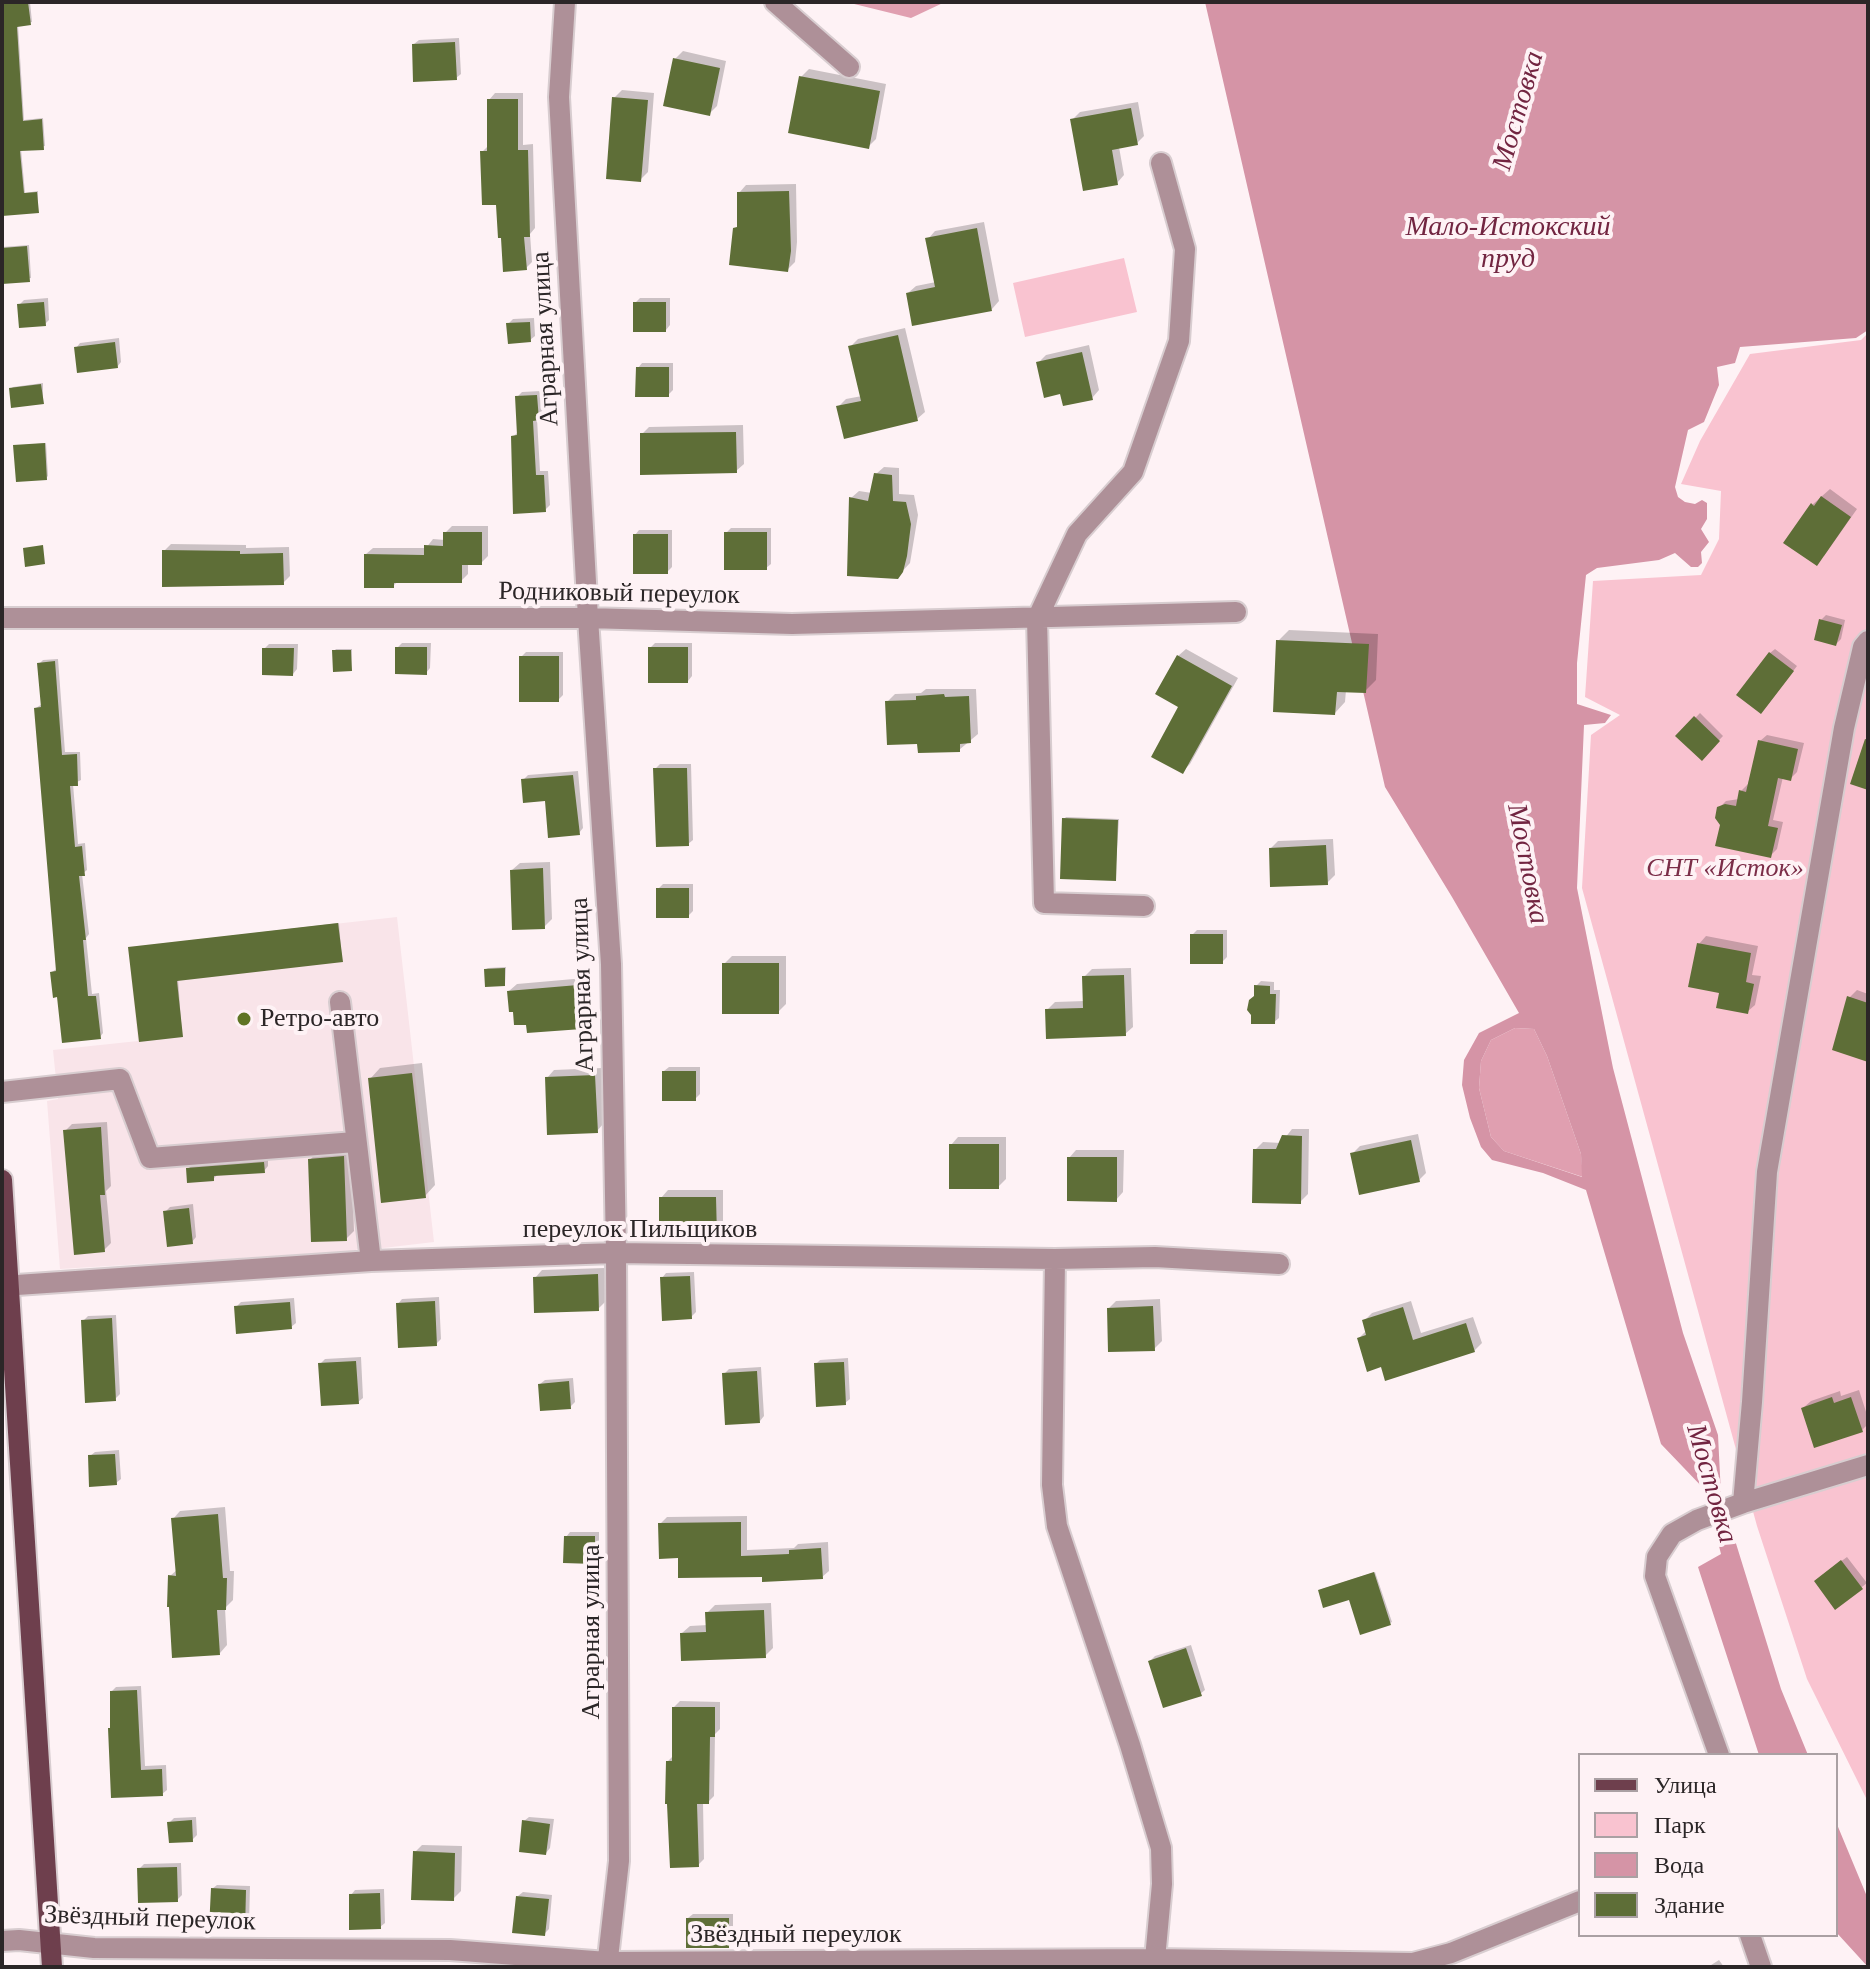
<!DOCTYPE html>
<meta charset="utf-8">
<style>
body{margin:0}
#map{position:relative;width:1870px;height:1969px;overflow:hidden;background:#fef2f5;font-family:"Times New Roman",serif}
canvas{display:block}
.frame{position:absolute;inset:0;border:4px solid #2b2627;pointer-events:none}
.legend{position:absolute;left:1578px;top:1753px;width:260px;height:184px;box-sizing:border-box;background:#fef2f5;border:2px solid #aaa0a3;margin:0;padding:10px 14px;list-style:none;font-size:24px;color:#2b2627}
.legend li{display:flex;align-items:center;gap:16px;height:40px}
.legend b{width:40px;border:2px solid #aaa0a3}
</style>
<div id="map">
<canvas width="1870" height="1969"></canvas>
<div class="frame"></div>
<ul class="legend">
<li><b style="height:10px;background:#6e3f4d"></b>Улица</li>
<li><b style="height:22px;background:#f9c3d0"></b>Парк</li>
<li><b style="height:22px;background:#d594a6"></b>Вода</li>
<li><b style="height:22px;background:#5e6e37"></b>Здание</li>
</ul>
</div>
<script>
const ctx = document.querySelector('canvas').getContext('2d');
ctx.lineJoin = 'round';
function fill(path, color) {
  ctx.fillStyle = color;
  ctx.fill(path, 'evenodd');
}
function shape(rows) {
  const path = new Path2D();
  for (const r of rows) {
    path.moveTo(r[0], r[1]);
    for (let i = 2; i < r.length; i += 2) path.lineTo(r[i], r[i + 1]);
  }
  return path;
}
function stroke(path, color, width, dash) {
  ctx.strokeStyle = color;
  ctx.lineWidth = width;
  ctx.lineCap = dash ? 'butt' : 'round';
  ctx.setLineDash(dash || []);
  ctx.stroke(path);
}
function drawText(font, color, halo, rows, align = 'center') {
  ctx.font = font + ' "Times New Roman",serif';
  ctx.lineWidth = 8;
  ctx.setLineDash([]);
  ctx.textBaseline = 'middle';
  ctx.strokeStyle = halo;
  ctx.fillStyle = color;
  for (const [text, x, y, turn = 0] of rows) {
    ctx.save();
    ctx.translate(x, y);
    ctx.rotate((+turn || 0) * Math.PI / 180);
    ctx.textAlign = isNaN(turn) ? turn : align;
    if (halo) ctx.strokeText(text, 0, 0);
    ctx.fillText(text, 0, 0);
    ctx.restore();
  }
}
fill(shape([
 [397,917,434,1242,383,1248,369,1245,353,1251,60,1269,47,1101,58,1099,53,1050,138,1041,128,947]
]), '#f9e4e9');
fill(shape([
 [1124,258,1137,312,1025,337,1013,283],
 [1868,333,1868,1802,1807,1679,1757,1526,1582,888,1591,735,1620,715,1585,697,1593,581,1701,575,1719,539,1721,491,1681,484,1700,441,1750,354,1861,340]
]), '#f9c3d0');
fill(shape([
 [846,2,945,2,911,18],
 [1515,1028,1534,1029,1547,1056,1581,1154,1583,1177,1504,1151,1491,1137,1479,1088,1481,1061,1491,1040]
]), '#e09fb0');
fill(shape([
 [1205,2,1868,2,1868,330,1856,338,1740,347,1735,363,1717,367,1719,385,1704,422,1688,430,1675,487,1678,497,1685,502,1695,504,1702,500,1707,503,1707,519,1701,529,1709,542,1701,552,1702,563,1698,567,1691,567,1675,553,1659,560,1597,568,1586,575,1577,663,1577,704,1611,715,1605,723,1584,725,1577,888,1613,1068,1683,1333,1718,1435,1721,1495,1781,1689,1808,1755,1759,1755,1698,1567,1721,1554,1705,1490,1661,1444,1586,1190,1543,1173,1492,1160,1481,1147,1470,1118,1462,1085,1464,1060,1479,1033,1519,1013,1452,897,1385,787],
 [1515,1028,1534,1029,1547,1056,1581,1154,1582,1177,1504,1151,1491,1137,1479,1088,1481,1061,1491,1040],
 [1836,1822,1868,1899,1868,1967,1836,1932]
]), '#d594a6');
fill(shape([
 [2,2,30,2,32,22,18,25,24,120,43,118,45,146,21,149,25,193,38,191,38,211,2,193],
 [485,2,507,2,485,4],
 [459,38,461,74,456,78,414,44,419,40],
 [683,51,726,61,717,106,709,114,675,59],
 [809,69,886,84,876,139,868,147,801,77],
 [622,90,654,93,648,172,640,180,614,98],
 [495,93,523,93,523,145,533,144,535,228,530,234,532,262,526,268,498,203,482,152,489,145,489,100],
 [1138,102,1144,136,1137,143,1119,147,1124,175,1117,183,1072,120,1080,112],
 [796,184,797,242,795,262,787,270,739,225,739,193,746,185],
 [984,222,999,301,992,309,908,293,916,286,936,282,928,239,935,231],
 [29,245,31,278,2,282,2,247],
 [48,298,49,320,45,324,19,305,24,300],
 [640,298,670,298,670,325,666,330,635,303],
 [534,318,535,336,530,340,508,324,513,319],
 [905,328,925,412,917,419,838,407,846,399,862,396,850,347,858,339],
 [119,338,121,362,117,367,76,348,80,343],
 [1089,345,1099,390,1092,398,1062,392,1038,363,1046,355],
 [642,363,673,363,673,390,668,395,638,368],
 [43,383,43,402,11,389,13,387],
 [541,391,543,414,537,419,540,471,548,471,550,505,545,510,513,437,519,431,517,397,522,392],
 [743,425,744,464,736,471,642,434,649,427],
 [46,443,48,476,46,478,15,446],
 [884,467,899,468,899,494,914,495,918,515,910,563,897,577,851,498,859,491,872,493,876,474],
 [1830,489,1857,509,1824,556,1812,505],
 [452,526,488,526,488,556,481,563,468,563,468,574,461,581,398,581,393,586,366,554,373,548,426,548,433,539,445,540,445,533],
 [731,528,771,528,771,564,766,568,726,533],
 [639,530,672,530,672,567,667,572,635,535],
 [171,544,246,545,246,548,289,547,290,576,283,583,164,551],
 [1826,615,1845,620,1841,639,1836,644,1821,620],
 [1289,630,1378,634,1376,680,1365,691,1346,690,1345,702,1335,713,1278,641],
 [402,643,431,643,430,668,426,673,397,648],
 [655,643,692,643,692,676,688,681,650,648],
 [269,644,298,644,297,669,293,674,264,649],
 [336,649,352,649,351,669,334,651],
 [1186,649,1238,678,1190,764,1182,772,1178,656],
 [1775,649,1797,666,1766,707,1770,653],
 [526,652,563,652,563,695,558,700,521,657],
 [58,659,65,752,80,752,81,780,73,784,78,844,85,843,87,870,82,874,89,934,86,938,92,994,99,993,103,1033,100,1037,59,995,52,972,58,968,36,708,42,704,39,664,43,660],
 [926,689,976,689,978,734,959,750,887,702,895,694,921,693],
 [1700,713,1723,736,1702,758,1678,736],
 [1767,735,1804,743,1797,772,1790,779,1783,777,1773,820,1783,822,1777,849,1770,856,1722,824,1719,808,1726,801,1739,799,1741,791,1748,784,1760,741],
 [660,764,691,764,693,840,688,844,655,769],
 [578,771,583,828,579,833,547,799,523,780,528,775],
 [1066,817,1119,819,1115,879,1064,819],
 [1333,839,1335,875,1327,883,1271,848,1278,841],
 [550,862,552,919,544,927,512,870,520,863],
 [663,884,693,884,693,911,688,916,658,889],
 [339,923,342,961,178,979,182,1035,130,948],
 [1197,930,1227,930,1227,957,1222,962,1192,935],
 [1706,936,1758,946,1752,975,1761,976,1755,1005,1747,1012,1721,992,1699,944],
 [732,956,786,956,786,1004,778,1012,724,964],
 [506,967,505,984,486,969,488,968],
 [1131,968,1133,1027,1125,1034,1047,1010,1055,1002,1085,1001,1084,977,1092,969],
 [585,978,589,1019,581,1027,528,1023,509,991,517,984],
 [1261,981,1274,982,1274,990,1280,990,1279,1018,1274,1022,1256,996,1256,986],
 [1857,990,1868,994,1868,1060,1849,998],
 [422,1063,435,1185,425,1196,370,1079,380,1068],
 [669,1067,700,1067,700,1094,695,1099,664,1071],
 [602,1068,604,1123,597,1131,547,1078,554,1070],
 [107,1122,111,1186,106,1191,111,1243,104,1250,65,1131,72,1124],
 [1292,1129,1309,1129,1308,1194,1300,1202,1255,1150,1263,1142,1281,1143],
 [1418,1134,1426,1173,1419,1180,1352,1154,1360,1146],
 [958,1137,1006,1137,1006,1179,998,1187,951,1145],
 [351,1149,354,1231,346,1239,310,1160,317,1152],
 [1076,1150,1124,1150,1123,1192,1116,1200,1069,1158],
 [268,1158,268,1166,264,1171,218,1174,213,1179,188,1169,193,1164],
 [668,1190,723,1190,723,1226,716,1234,661,1198],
 [193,1204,196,1237,192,1242,165,1212,170,1207],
 [605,1268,606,1301,598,1309,535,1278,542,1270],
 [694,1272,696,1312,691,1317,662,1278,666,1273],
 [439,1297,441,1339,436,1344,398,1304,402,1299],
 [294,1298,296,1323,291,1327,236,1307,241,1302],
 [1160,1299,1162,1341,1154,1349,1109,1308,1116,1301],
 [1411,1301,1421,1333,1473,1317,1482,1343,1474,1351,1359,1338,1367,1330,1364,1321,1372,1313],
 [116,1315,120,1394,115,1399,83,1321,88,1316],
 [361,1357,363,1398,358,1402,320,1364,325,1359],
 [848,1358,850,1399,845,1403,816,1364,820,1360],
 [761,1367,764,1416,760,1421,724,1374,729,1369],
 [573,1378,575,1402,570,1407,540,1384,545,1380],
 [1859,1390,1868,1418,1868,1424,1862,1430,1803,1408,1811,1401,1840,1391,1841,1396],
 [119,1450,121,1479,116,1483,90,1456,95,1452],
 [225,1507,230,1571,234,1571,233,1600,225,1608,227,1645,220,1653,171,1606,170,1576,178,1569,173,1519,180,1511],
 [747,1516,747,1550,794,1548,798,1544,828,1542,829,1571,822,1577,764,1575,680,1556,660,1524,667,1517],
 [570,1532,599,1532,599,1557,594,1562,566,1537],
 [1847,1557,1867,1583,1836,1607,1821,1576],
 [1375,1572,1392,1622,1390,1623,1350,1597,1322,1589],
 [771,1603,773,1648,765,1656,682,1633,690,1626,708,1625,707,1613,715,1605],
 [1191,1645,1205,1690,1200,1694,1150,1661,1155,1656],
 [141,1686,145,1766,166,1765,167,1790,162,1794,113,1796,112,1691,116,1687],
 [680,1701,720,1702,720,1729,715,1734,714,1796,708,1802,703,1802,704,1859,698,1865,668,1761,674,1755,674,1707],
 [196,1817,197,1835,192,1840,169,1823,174,1818],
 [529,1817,554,1819,550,1848,546,1853,524,1821],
 [422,1845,462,1846,461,1891,453,1899,415,1852],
 [181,1863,182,1895,177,1900,139,1869,144,1864],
 [217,1885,250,1886,249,1924,244,1929,212,1889],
 [384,1889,385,1923,380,1927,351,1895,355,1890],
 [523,1892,552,1895,549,1929,544,1934,518,1896],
 [693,1914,733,1914,733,1941,729,1946,688,1918],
 [1719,1960,1724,1967,1708,1967],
 [462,1965,490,1967,460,1967]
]), '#0003');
fill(shape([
 [2,2,28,2,31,25,17,27,23,121,42,119,44,150,20,151,24,193,37,192,39,213,2,216],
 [455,42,457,80,413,82,412,44],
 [673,58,720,68,710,116,663,106],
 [799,76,880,91,869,149,788,133],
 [612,97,648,100,641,182,606,179],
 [487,99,518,99,518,150,528,150,530,237,524,237,527,270,503,272,501,238,498,238,496,205,482,205,480,151,487,151],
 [1131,108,1138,145,1112,150,1118,185,1083,191,1070,119],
 [789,191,791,251,788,272,729,265,733,228,737,227,737,192],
 [977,228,992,311,912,326,906,293,935,287,925,238],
 [27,246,30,282,2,284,2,248],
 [44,302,46,326,19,328,17,304],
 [633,302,666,302,666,332,633,332],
 [530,322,531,342,508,344,506,323],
 [898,335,918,421,844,439,836,406,861,401,848,346],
 [115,342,118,368,77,373,74,347],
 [1082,352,1093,400,1063,406,1060,394,1044,398,1036,362],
 [636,367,669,367,669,397,635,397],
 [41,384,44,404,11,408,9,388],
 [537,395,539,420,533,421,536,475,544,475,546,512,513,514,511,436,517,435,515,396],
 [736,432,737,473,640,475,640,433],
 [45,443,47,480,16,482,13,445],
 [874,473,892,475,893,501,906,502,911,524,907,556,903,572,898,579,847,576,849,497,868,501],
 [1821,496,1851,517,1817,566,1783,543,1811,503,1814,506],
 [443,532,482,532,482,565,462,565,462,583,394,583,394,588,364,588,364,554,424,555,424,545,443,546],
 [724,532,767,532,767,570,724,570],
 [633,534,668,534,668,574,633,574],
 [43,545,45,564,25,567,23,548],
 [162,550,240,551,240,554,283,553,284,585,162,587],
 [1819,619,1842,625,1836,646,1814,640],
 [1276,640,1369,644,1366,693,1337,692,1335,715,1273,712],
 [395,647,427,647,427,675,395,674],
 [648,647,688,647,688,683,648,683],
 [262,648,294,648,293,676,262,675],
 [332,650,351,650,352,671,333,672],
 [1769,652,1794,671,1761,714,1736,695],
 [1177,655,1232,686,1183,774,1151,757,1178,707,1155,694],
 [519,656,559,656,559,702,519,702],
 [55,661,62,755,77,754,78,786,70,786,75,847,82,846,85,876,79,876,86,940,83,940,88,996,96,996,101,1039,62,1043,57,997,53,998,50,972,56,971,34,708,41,707,37,663],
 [944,694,945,697,969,696,971,743,960,744,960,752,918,753,917,744,887,745,885,701,916,700,916,696],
 [1694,716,1720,741,1702,761,1675,736],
 [1865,739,1868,740,1868,790,1850,784],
 [1758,740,1798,749,1791,781,1778,778,1768,826,1778,828,1771,858,1715,846,1720,825,1715,818,1717,807,1725,804,1736,806,1739,790,1746,792],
 [653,768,687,768,689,846,656,847],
 [573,775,580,835,548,838,545,801,523,803,521,779],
 [1062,818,1118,820,1116,881,1060,879],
 [1326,845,1328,885,1270,887,1269,848],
 [543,868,545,929,512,930,510,870],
 [656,888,689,888,689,918,656,918],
 [338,923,343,962,177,981,183,1037,139,1042,128,947],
 [1190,934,1223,934,1223,964,1190,964],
 [1697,943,1751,953,1746,982,1754,984,1748,1014,1716,1008,1719,993,1688,987],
 [722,963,779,963,779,1014,722,1014],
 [505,968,505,986,485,987,484,969],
 [1124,975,1126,1036,1046,1039,1045,1009,1083,1008,1082,976],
 [578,985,582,1029,527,1033,526,1025,514,1025,513,1012,509,1012,507,991],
 [1254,985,1270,986,1270,994,1276,994,1275,1024,1251,1024,1251,1015,1247,1010,1249,1000,1254,996],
 [1847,996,1868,1003,1868,1062,1832,1050],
 [662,1071,696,1071,696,1101,662,1101],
 [412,1073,426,1198,381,1203,368,1078],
 [595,1075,598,1133,547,1135,545,1077],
 [101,1127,105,1195,100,1195,105,1252,74,1255,63,1130],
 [1282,1135,1302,1136,1301,1204,1252,1203,1253,1149,1276,1149],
 [1411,1140,1420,1182,1359,1195,1350,1153],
 [949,1144,999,1144,999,1189,949,1189],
 [344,1156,347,1241,311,1242,308,1159],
 [1067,1157,1117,1157,1117,1202,1067,1201],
 [264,1162,265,1173,214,1176,214,1181,187,1183,186,1168],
 [659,1197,716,1197,717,1236,659,1236],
 [189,1208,193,1244,167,1247,163,1211],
 [598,1274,599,1311,534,1313,533,1277],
 [690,1276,692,1319,662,1321,660,1277],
 [435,1301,437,1346,398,1348,396,1303],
 [290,1302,292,1329,236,1334,234,1306],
 [1153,1306,1155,1351,1108,1352,1107,1308],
 [1403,1307,1413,1340,1466,1323,1475,1352,1385,1381,1381,1367,1367,1372,1357,1338,1366,1335,1362,1320],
 [112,1318,116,1401,85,1403,81,1320],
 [356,1361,359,1404,321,1406,318,1363],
 [844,1362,846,1405,816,1407,814,1363],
 [757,1371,760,1423,725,1425,722,1373],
 [569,1381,571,1409,540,1411,538,1384],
 [1832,1397,1834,1403,1851,1397,1863,1432,1814,1448,1801,1408],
 [115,1454,117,1485,89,1487,88,1455],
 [218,1514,223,1578,227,1578,226,1610,217,1610,220,1655,172,1658,169,1607,167,1607,168,1575,176,1576,171,1518],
 [741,1522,741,1556,789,1554,789,1550,821,1548,823,1579,762,1582,762,1577,678,1578,678,1558,659,1559,658,1523],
 [564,1536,595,1536,595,1564,563,1563],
 [1841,1560,1863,1589,1835,1610,1814,1581],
 [1374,1572,1391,1625,1360,1635,1349,1600,1323,1608,1318,1590],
 [764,1610,766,1658,681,1661,680,1633,706,1632,705,1612],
 [1186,1648,1202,1696,1163,1708,1148,1661],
 [137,1690,141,1770,162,1769,163,1796,111,1798,108,1728,110,1728,110,1691],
 [672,1707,715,1707,715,1737,710,1737,709,1804,697,1804,699,1867,670,1868,667,1804,665,1804,666,1761,672,1761],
 [192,1820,193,1842,169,1843,167,1822],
 [522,1820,550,1824,546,1855,519,1852],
 [413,1851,455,1853,454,1901,411,1900],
 [177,1867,178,1902,138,1903,137,1868],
 [211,1888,246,1890,245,1931,209,1929],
 [380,1893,381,1929,349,1930,349,1894],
 [516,1896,549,1899,545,1936,512,1933],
 [686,1918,729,1918,729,1948,686,1948]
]), '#5e6e37');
const minor = shape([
 [565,2,559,97,588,618,611,964,616,1253,619,1861,607,1967],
 [775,2,849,67],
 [2,618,588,618,792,624,1236,612],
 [1144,906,1044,903,1037,619,1077,534,1133,472,1179,341,1185,249,1161,163],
 [340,1002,371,1261],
 [2,1092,120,1079,150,1158,355,1142],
 [1055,1259,1052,1485,1057,1526,1130,1745,1161,1848,1162,1884,1155,1959],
 [2,1286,371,1261,616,1253,1055,1259,1155,1257,1279,1264],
 [1743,1503,1752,1402,1767,1172,1844,728,1863,647,1868,641],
 [1719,1755,1655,1576,1657,1557,1672,1534,1697,1520,1743,1503,1868,1465],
 [1750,1935,1761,1967],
 [2,1941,19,1940,94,1948,450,1950,607,1962,1155,1959,1413,1963,1451,1953,1580,1901]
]);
const major = shape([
 [2,1180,52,1967]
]);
stroke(minor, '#d8cdd0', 24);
stroke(major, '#d8cdd0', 24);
stroke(minor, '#ae9098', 20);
stroke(major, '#6e3f4d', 20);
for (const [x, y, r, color] of [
 [244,1019,8,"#5f7424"]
]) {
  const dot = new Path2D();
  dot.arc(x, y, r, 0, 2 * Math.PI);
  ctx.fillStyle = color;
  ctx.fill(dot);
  stroke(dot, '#fef2f5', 3);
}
drawText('26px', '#2b2627', '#fef2f5', [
 ["Аграрная улица",546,339,-93],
 ["Родниковый переулок",619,594,1],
 ["Аграрная улица",583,985,-92],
 ["переулок Пильщиков",640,1230],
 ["Аграрная улица",592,1632,-90],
 ["Звёздный переулок",150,1919,2],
 ["Звёздный переулок",796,1935]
]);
drawText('italic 26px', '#7b2d48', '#fef2f5', [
 ["СНТ «Исток»",1725,869]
]);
drawText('26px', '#2b2627', '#fef2f5', [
 ["Ретро-авто",260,1019]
], 'left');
drawText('italic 28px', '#722541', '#fef2f5', [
 ["Мостовка",1519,111,-74],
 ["Мало-Истокский",1508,228],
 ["пруд",1508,260],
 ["Мостовка",1527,864,79],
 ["Мостовка",1711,1484,74]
]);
</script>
